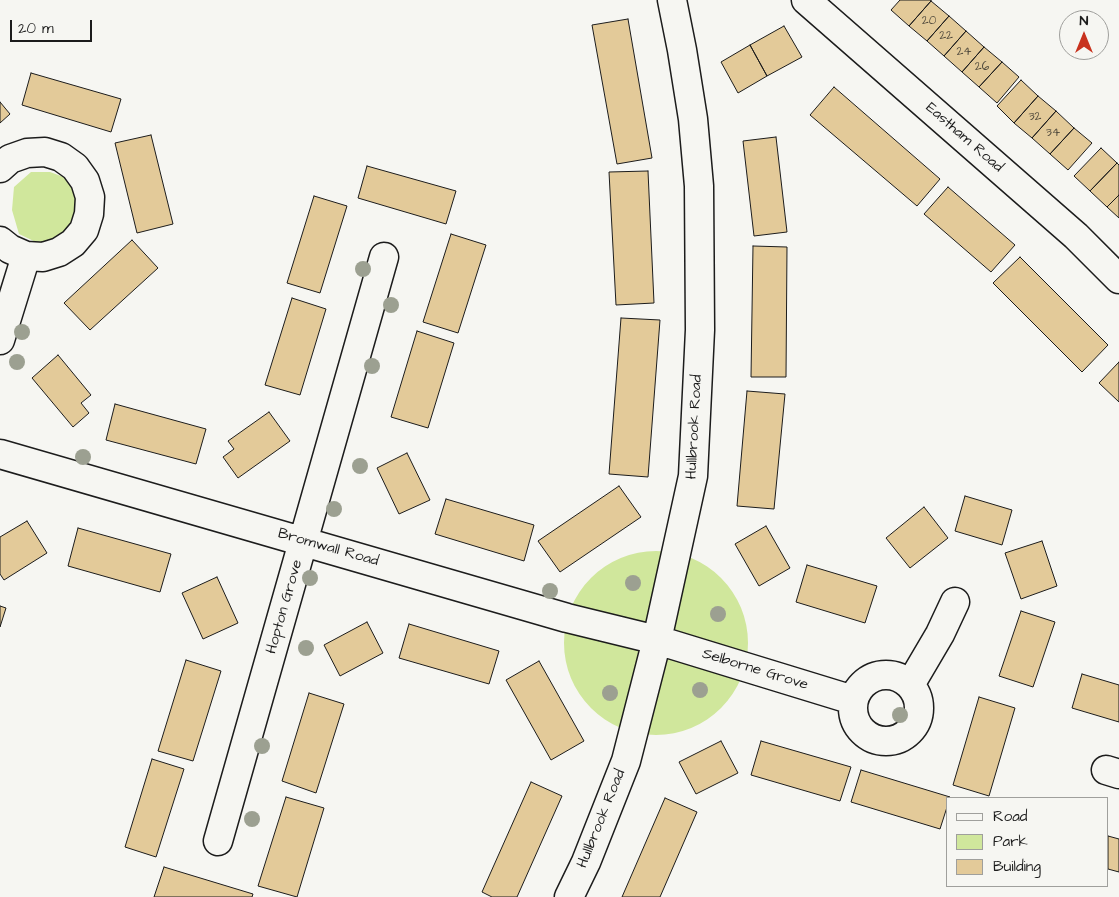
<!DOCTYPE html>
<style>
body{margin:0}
#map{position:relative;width:1119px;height:897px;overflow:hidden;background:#f6f6f2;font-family:"Architects Daughter",sans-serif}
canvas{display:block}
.legend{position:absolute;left:946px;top:797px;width:162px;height:90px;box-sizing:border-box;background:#f6f6f2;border:1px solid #9f9f9c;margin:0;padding:6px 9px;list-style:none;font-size:15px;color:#1c1c1c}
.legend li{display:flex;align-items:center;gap:10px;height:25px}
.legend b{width:25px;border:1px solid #9f9f9c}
.north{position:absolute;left:1059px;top:10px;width:50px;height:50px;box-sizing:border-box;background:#f6f6f2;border:1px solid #9f9f9c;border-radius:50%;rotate:0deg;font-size:14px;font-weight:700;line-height:20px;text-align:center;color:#1c1c1c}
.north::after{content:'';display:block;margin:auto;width:18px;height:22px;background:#c8321e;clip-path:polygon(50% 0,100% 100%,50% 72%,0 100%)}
.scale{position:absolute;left:10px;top:20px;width:82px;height:22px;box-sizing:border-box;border:2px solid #1c1c1c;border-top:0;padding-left:6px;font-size:15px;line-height:18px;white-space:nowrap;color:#1c1c1c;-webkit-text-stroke:4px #f6f6f2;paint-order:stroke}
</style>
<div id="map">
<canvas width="1119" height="897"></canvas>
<ul class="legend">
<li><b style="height:6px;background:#f6f6f2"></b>Road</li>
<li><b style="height:14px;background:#d0e79c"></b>Park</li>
<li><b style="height:14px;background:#e3ca99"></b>Building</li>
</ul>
<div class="north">N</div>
<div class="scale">20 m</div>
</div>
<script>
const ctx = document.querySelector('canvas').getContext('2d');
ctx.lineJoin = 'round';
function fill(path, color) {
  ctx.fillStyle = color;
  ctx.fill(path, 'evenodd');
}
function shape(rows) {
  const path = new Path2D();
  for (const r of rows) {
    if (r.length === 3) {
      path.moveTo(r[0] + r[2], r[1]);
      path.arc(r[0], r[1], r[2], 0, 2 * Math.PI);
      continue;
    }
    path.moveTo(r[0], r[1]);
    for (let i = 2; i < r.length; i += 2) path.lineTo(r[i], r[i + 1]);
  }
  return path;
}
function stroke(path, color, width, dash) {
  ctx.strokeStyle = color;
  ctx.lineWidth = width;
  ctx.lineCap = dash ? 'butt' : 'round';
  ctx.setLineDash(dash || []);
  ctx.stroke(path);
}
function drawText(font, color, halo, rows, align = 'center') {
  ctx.font = font + ' "Architects Daughter",sans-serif';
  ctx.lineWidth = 4.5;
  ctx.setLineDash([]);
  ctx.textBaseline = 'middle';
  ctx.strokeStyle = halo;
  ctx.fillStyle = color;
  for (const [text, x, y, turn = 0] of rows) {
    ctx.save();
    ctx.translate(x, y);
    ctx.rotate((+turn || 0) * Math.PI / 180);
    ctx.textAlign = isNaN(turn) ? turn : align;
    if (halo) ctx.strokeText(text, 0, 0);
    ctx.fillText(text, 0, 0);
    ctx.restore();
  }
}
fill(shape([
 [31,172,50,172,69,179,79,199,77,217,68,233,56,239,38,243,19,234,12,210,14,187],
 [656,643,92]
]), '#d0e79c');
const building = shape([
 [900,0,931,0,931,1,909,26,891,10,900,0],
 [931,1,949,16,927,41,909,26,931,1],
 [949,16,966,31,944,56,927,41,949,16],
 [628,19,652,158,617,164,592,25,628,19],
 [784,26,802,57,767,76,750,45,784,26],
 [966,31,984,47,962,72,944,56,966,31],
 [750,45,767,76,738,93,721,62,750,45],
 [984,47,1002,62,979,87,962,72,984,47],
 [1002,62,1019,77,997,103,979,87,1002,62],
 [31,73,121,99,111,132,22,105,31,73],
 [1021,80,1038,96,1014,123,997,106,1021,80],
 [834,87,940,179,917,206,810,115,834,87],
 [1038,96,1056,111,1032,138,1014,123,1038,96],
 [0,102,10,114,0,123,0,102],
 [1056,111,1074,128,1050,154,1032,138,1056,111],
 [1074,128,1092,143,1068,170,1050,154,1074,128],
 [151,135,173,224,137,233,115,143,151,135],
 [776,137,787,232,754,236,743,141,776,137],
 [1101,148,1117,163,1090,191,1074,176,1101,148],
 [1117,163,1119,165,1119,195,1107,207,1090,191,1117,163],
 [367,166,456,191,446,224,358,198,367,166],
 [648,171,654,303,616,305,609,172,648,171],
 [948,187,1015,245,991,272,924,214,948,187],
 [1119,195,1119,218,1107,207,1119,195],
 [314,196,347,206,320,293,287,283,314,196],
 [451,234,486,245,458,333,423,322,451,234],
 [132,240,158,268,90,330,64,303,132,240],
 [753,246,787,247,786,377,751,377,753,246],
 [1020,257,1108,345,1082,372,993,283,1020,257],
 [292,298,326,309,300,395,265,385,292,298],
 [621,318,660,320,648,477,609,474,621,318],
 [417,331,454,343,428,428,391,417,417,331],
 [58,355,91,395,81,403,89,413,73,427,32,378,58,355],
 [1119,362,1119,402,1099,383,1119,362],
 [747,391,785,394,774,509,737,506,747,391],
 [115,404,206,429,196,464,106,440,115,404],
 [269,412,290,441,238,478,223,457,234,449,228,441,269,412],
 [407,453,430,500,399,514,377,468,407,453],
 [619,486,641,517,560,572,538,541,619,486],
 [965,496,1012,510,1002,545,955,531,965,496],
 [446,499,534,525,524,561,435,534,446,499],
 [924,507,948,538,910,568,886,538,924,507],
 [27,521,47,553,4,580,0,574,0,537,27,521],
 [766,526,790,568,759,586,735,544,766,526],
 [78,528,171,554,160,592,68,566,78,528],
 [1042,541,1057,586,1021,599,1005,553,1042,541],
 [807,565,877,586,865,623,796,602,807,565],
 [217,577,238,623,203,639,182,593,217,577],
 [0,606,6,608,0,627,0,606],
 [1021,611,1055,622,1033,687,999,676,1021,611],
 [367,622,383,653,340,676,324,645,367,622],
 [409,624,499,651,489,684,399,658,409,624],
 [186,660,221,671,193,761,158,751,186,660],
 [539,661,584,741,551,760,506,680,539,661],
 [1082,674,1119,685,1119,722,1072,708,1082,674],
 [309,693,344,704,316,793,282,781,309,693],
 [979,697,1015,708,989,796,953,785,979,697],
 [721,741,738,773,696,794,679,762,721,741],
 [761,741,851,767,840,801,751,775,761,741],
 [152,759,184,769,156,857,125,847,152,759],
 [861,770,950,797,948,798,948,804,940,829,851,802,861,770],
 [531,782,562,796,517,897,492,897,482,892,531,782],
 [286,797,324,808,297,897,258,886,286,797],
 [665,798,697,812,660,897,622,897,665,798],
 [1108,836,1119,839,1119,872,1108,869,1108,836],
 [164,867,253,894,252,897,154,897,164,867]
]);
fill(building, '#e3ca99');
stroke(building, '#1c1c1c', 1);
const street = shape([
 [806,0,1076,236,1119,279],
 [0,168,10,159,27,153,45,152,61,157,75,167,85,181,90,197,89,214,84,230,73,243,59,252,43,257,26,256,10,249,0,241],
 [0,340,26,256],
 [0,454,567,618,657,640,853,700],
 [886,708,33],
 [910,685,940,634,955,602],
 [1106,770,1119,774],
 [218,841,384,257],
 [569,897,586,862,626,761,657,640,693,476,700,330,699,186,693,119,682,50,672,0]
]);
stroke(street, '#1c1c1c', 31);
stroke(street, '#f6f6f2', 28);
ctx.fillStyle = '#9ca091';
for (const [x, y] of [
 [363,269],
 [391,305],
 [22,332],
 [17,362],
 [372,366],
 [83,457],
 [360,466],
 [334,509],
 [310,578],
 [633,583],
 [550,591],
 [718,614],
 [306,648],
 [700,690],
 [610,693],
 [900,715],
 [262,746],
 [252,819]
]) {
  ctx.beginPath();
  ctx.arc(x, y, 8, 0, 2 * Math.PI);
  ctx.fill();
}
drawText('12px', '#4e483b', null, [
 ["20",929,21],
 ["22",946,36],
 ["24",964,52],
 ["26",982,67],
 ["32",1035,117],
 ["34",1053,133]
]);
drawText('15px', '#1c1c1c', '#f6f6f2', [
 ["Eastham Road",964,138,41],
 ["Hullbrook Road",695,427,-87],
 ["Bromwall Road",328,548,16],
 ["Hopton Grove",285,607,-74],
 ["Selborne Grove",755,670,17],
 ["Hullbrook Road",602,819,-68]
]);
</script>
